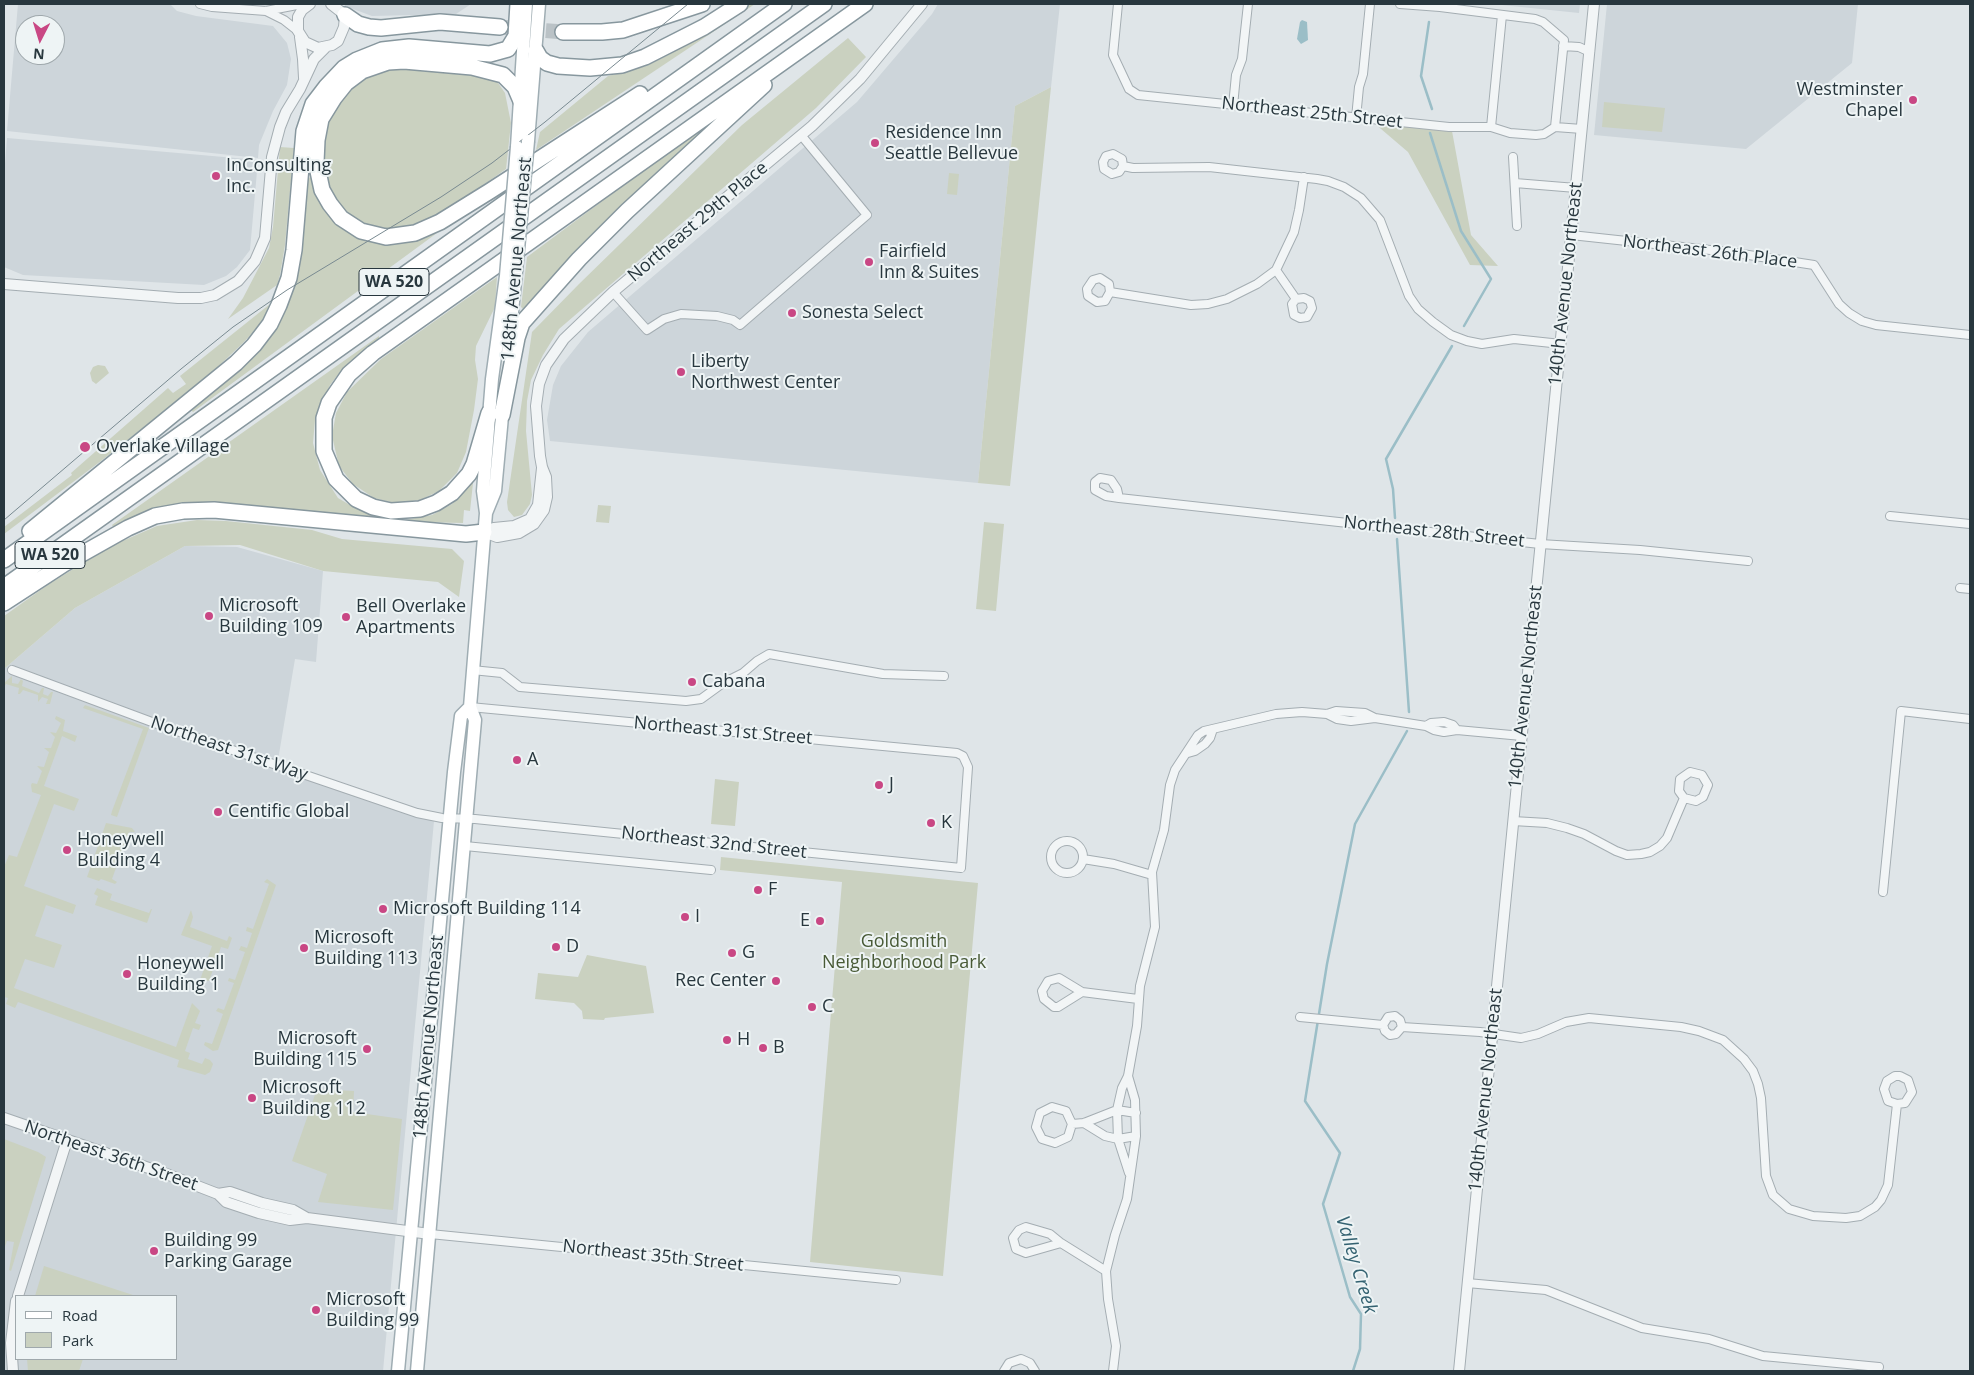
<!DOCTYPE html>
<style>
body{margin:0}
#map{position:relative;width:1974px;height:1375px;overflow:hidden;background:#dfe5e8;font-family:"Open Sans",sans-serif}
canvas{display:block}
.frame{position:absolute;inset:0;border:5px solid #28373e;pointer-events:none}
.legend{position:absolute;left:15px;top:1295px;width:162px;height:65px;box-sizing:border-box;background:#eef4f5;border:1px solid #9fa8ac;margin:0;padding:6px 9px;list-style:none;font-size:15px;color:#28373e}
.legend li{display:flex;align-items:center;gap:10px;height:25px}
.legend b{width:25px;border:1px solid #9fa8ac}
.north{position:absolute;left:15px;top:15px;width:50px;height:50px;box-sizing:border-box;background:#eef4f5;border:1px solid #9fa8ac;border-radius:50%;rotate:185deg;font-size:14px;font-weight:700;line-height:20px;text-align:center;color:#28373e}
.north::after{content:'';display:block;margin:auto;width:18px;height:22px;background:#c94784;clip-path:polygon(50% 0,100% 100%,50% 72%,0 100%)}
</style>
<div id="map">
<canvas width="1974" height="1375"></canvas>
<div class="frame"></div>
<ul class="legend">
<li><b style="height:6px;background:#fff"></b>Road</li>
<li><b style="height:14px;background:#cad1c0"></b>Park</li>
</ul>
<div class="north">N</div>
</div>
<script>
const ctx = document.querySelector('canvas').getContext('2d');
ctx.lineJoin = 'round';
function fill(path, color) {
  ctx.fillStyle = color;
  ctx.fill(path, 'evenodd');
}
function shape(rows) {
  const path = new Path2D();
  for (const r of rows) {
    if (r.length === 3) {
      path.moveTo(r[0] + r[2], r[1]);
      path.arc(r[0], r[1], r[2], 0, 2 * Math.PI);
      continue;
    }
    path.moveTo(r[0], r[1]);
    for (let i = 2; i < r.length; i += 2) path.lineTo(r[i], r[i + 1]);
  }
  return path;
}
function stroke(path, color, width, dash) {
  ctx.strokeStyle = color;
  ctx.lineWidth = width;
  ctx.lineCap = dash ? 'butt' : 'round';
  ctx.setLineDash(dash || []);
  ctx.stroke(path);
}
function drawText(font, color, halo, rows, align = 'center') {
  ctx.font = font + ' "Open Sans",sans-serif';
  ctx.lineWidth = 4;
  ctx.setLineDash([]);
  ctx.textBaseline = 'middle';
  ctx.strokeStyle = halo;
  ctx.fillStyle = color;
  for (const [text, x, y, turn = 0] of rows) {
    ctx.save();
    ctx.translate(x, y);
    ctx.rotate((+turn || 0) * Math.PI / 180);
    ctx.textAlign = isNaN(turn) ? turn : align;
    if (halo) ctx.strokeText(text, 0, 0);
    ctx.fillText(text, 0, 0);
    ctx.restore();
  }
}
fill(shape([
 [18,4,170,4,177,11,196,16,273,26,287,43,291,59,287,85,273,111,259,145,258,158,7,131],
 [25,25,55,25,55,55,25,55],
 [345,4,471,4,456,14,372,16,345,6],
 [938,4,1060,4,1051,87,1015,106,978,483,550,441,547,420,553,385,561,366,588,332,857,102,932,14],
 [1492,4,1580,4,1579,13],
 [1607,4,1858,4,1852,63,1746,149,1594,135],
 [7,138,258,160,250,250,237,267,226,276,204,285,23,275,4,267,4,176],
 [185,546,237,547,323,571,316,662,295,659,277,766,434,821,383,1371,4,1371,4,669,75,608],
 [16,1296,176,1296,176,1359,16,1359]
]), '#cdd5da');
fill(shape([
 [744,4,755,4,536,150,540,132,608,76,646,66,670,54],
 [848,38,866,57,816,108,559,329,543,355,531,380,527,401,526,431,532,495,530,504,522,515,514,517,508,510,507,502,532,332,579,284,742,125],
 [395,68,474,73,496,80,505,93,511,123,506,169,451,208,415,226,396,231,376,230,351,219,333,199,324,180,321,161,328,119,346,93,372,74],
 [1051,87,1010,486,978,483,1015,106],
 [746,94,744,98,612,215,523,309,521,307,527,257],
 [1604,102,1665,108,1662,132,1602,127],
 [1374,123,1452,131,1471,235,1498,266,1470,265,1408,152],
 [280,147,294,148,285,245,280,275,277,285,228,319,243,298,269,248,273,227],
 [949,173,959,174,957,195,947,194],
 [307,177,311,178,319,201,329,215,341,228,356,236,373,242,402,242,437,233,193,412,191,410,236,372,266,342,292,293,303,234],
 [497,277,495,307,476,346,475,360,478,379,474,410,466,452,457,473,439,491,420,500,395,503,374,498,353,484,339,466,332,436,336,413,347,392,381,359],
 [270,304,262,322,244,342,205,379,101,461,4,534,4,527,72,475,71,473,168,388,173,393,186,384,180,376],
 [379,336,379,339,340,372,330,385,315,420,313,443,320,470,338,498,355,508,380,518,222,504,171,505,114,528,112,525],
 [98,365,105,366,109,373,96,384,92,381,90,373,93,367],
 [471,483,473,483,470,511,464,510,463,523,417,522,405,520,432,515,452,504],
 [598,505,611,506,609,523,596,522],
 [197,520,226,521,312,530,342,539,452,549,464,561,459,597,438,582,323,571,240,545,185,546,75,608,4,669,4,616,49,584,111,546,157,526],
 [984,522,1004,524,996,611,976,609],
 [12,676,12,683,18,684,21,679,23,681,22,686,39,693,42,688,44,688,43,694,48,696,51,692,53,692,50,704,46,704,48,699,42,697,38,702,38,695,23,690,20,694,18,694,19,688,6,684,4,688,4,683],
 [85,705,149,728,117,817,111,815,112,811,143,729,83,708],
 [56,716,65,720,63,731,77,736,75,742,62,736,44,786,79,799,74,811,54,804,24,886,76,905,73,914,46,905,35,936,62,945,54,968,25,959,14,988,176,1047,192,1003,200,1011,195,1023,201,1025,199,1030,193,1028,185,1051,190,1053,188,1059,202,1064,205,1058,210,1060,213,1064,210,1072,205,1075,177,1067,179,1060,18,1002,15,1008,6,1004,8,998,4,997,4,867,9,855,17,857,41,795,32,792,31,785,32,783,37,784,42,771,37,766,44,767,49,752,44,748,51,748,55,737,50,732,56,733,61,723,55,719],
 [715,779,739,782,735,826,711,824],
 [106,823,132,828,135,832,129,832,112,879,117,882,115,884,101,879,99,881,87,877],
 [721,857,978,883,943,1276,810,1262,842,882,720,870],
 [267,879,276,885,218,1050,213,1051,204,1045,205,1042,212,1044,223,1014,216,1011,218,1008,224,1010,234,983,228,981,229,978,235,980,245,952,239,950,241,946,247,948,252,933,246,931,247,927,253,929,269,884,264,882],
 [97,888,112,894,110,900,149,913,151,909,152,909,147,923,95,905,98,896,94,894],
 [191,910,193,917,190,927,227,941,229,936,232,938,228,949,221,947,209,981,200,980,212,946,181,935],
 [587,955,646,966,654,1013,605,1018,604,1020,583,1019,582,1011,574,1003,535,999,538,973,578,977],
 [317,1089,354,1091,353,1112,402,1119,393,1210,318,1202,327,1174,292,1161],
 [4,1139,38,1152,46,1157,11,1271,9,1270,14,1242,7,1241,4,1249],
 [44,1266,133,1295,35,1296],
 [27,1359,83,1359,79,1371,28,1371]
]), '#cad1c0');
fill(shape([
 [1302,20,1307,22,1308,40,1301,44,1297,39,1300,22]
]), '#9bbec7');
stroke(shape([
 [1429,22,1421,76,1432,109],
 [1430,133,1461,231,1491,279,1464,326],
 [1395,518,1393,489,1386,459,1452,346],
 [1397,539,1409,712],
 [1353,1371,1360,1349,1361,1314,1350,1297,1323,1204,1340,1153,1305,1101,1327,964,1355,824,1407,731]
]), '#9bbec7', 2.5);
stroke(shape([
 [500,27,563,32]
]), '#bac2c6', 15, [15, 8]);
const minor = shape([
 [200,4,212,7,266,11,302,4],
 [1118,4,1113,55,1129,89,1138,95,1449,127,1491,127,1510,133,1536,135,1544,134,1555,127,1582,129],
 [1400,4,1440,7,1535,19,1543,22,1564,40,1555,127],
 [266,11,284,20,298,31],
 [1563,46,1579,47,1590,52],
 [1233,106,1236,75,1242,59,1248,4],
 [1356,118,1359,87,1363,74,1370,4],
 [1491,127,1502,15],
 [1513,157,1517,226],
 [1123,166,1119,172,1112,174,1104,169,1103,162,1106,156,1113,154,1122,159,1123,166,1133,168,1209,167,1317,179,1328,181,1344,187,1361,198,1380,220,1409,296,1418,309,1433,322,1451,335,1467,341,1482,344,1514,339,1561,344],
 [1515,183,1576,188],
 [1571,235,1729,252,1814,265,1839,304,1849,313,1862,321,1876,325,1970,335],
 [1276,270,1296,299,1292,304,1294,315,1300,318,1307,317,1312,308,1310,301,1304,298,1296,299],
 [613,292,647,330,664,319,681,314,717,316,733,320,740,325,867,215,801,135],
 [1110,292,1105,301,1097,302,1088,296,1087,289,1093,280,1100,278,1109,284,1110,292,1191,305,1208,304,1227,299,1257,284,1276,270,1294,232,1299,210,1304,177],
 [1119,498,1106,496,1095,490,1095,482,1100,478,1111,480,1117,489,1119,498,1540,544,1640,550,1748,561],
 [1890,516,1970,524],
 [1960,588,1970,589],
 [12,670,168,728,417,813,442,818,475,819,961,868,968,767,963,756,957,753,470,707],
 [472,670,502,673,520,687,686,701,701,699,723,683,743,673,757,661,769,654,883,674,944,676],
 [1327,714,1337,719,1351,721,1375,718],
 [1426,726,1431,723,1444,722,1453,725,1457,730],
 [1188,753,1195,751,1205,744,1210,738,1213,729],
 [1513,821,1547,823,1567,828,1584,834,1616,851,1627,855,1641,854,1650,852,1660,846,1667,838,1684,798,1696,801,1703,797,1708,785,1702,775,1690,772,1680,779,1679,791,1684,798],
 [1067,857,16],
 [465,846,711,870],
 [1083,859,1114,864,1152,875],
 [1883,892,1901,711,1970,719],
 [1082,992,1059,978,1048,981,1042,991,1044,999,1054,1007,1058,1007,1082,992,1138,999],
 [1300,1017,1383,1025],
 [1402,1027,1400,1020,1395,1016,1388,1017,1383,1025,1385,1031,1390,1035,1396,1034,1402,1027,1480,1032,1521,1038,1538,1034,1566,1022,1589,1018,1681,1027,1699,1031,1723,1040,1744,1059,1753,1071,1758,1084,1761,1098,1766,1176,1773,1195,1789,1209,1813,1216,1846,1218,1860,1216,1875,1207,1881,1200,1888,1185,1897,1104,1905,1103,1912,1092,1908,1080,1900,1076,1895,1076,1887,1081,1884,1089,1888,1101,1897,1104],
 [1084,1123,1105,1136,1118,1139,1136,1136],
 [1072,1124,1068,1137,1055,1143,1042,1139,1036,1127,1040,1113,1052,1107,1066,1111,1072,1124,1084,1123,1117,1110,1136,1113],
 [1129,1173,1118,1139,1117,1110,1122,1088,1128,1076,1137,1026,1140,986,1155,927,1152,872,1164,830,1170,785,1175,770,1198,735,1204,731,1276,714,1302,712,1327,714,1336,711,1365,713,1375,718,1426,726,1434,730,1444,732,1457,730,1522,736],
 [430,1234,896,1280],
 [1061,1243,1050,1234,1026,1227,1019,1230,1013,1238,1016,1249,1026,1253,1061,1243,1106,1271],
 [1467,1283,1546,1290,1642,1328,1709,1339,1763,1356,1879,1367],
 [1004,1371,1009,1363,1021,1359,1030,1363,1035,1371],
 [1113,1371,1116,1346,1108,1299,1106,1271,1115,1235,1127,1199,1136,1136,1135,1100,1128,1076]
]);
const tertiary = shape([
 [310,4,302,10,298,17,298,31,305,42,318,48,332,45,338,41,344,27,345,15,331,4],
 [300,37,303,59,304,78],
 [4,284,178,298,201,298,215,295,238,281,255,261,265,238,272,157,280,127,286,112,300,89,314,59,325,48],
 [484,532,497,537,519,533,534,524,544,510,547,497,546,477,542,467,540,456,536,406,539,384,546,365,564,339,613,292,812,126,860,79,922,4],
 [484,532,494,528,514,526,530,519,538,505,542,468],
 [4,1118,169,1175,218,1194,226,1202,259,1213,290,1220,307,1218,430,1234],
 [218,1194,230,1192,262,1203,293,1210,307,1218],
 [18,1296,67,1140],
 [13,1371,11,1343,16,1301],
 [1459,1371,1594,4]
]);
const primary = shape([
 [528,141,539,4],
 [517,147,526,4],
 [508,353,516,271],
 [486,513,495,491,503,406],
 [398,1371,454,772,461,716,470,707],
 [417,1371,475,720,470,707,486,513,483,491,492,379,506,276]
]);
const motorway = shape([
 [345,15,358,24,369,27,381,28,440,22,500,27],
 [563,32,602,32,623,30,702,4],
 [536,51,540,58,547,63,558,66,590,68,622,65,645,57,704,27,740,4],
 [521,101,515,87,503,75,472,67,404,61,388,62,362,71,346,83,334,98,321,119,317,140,316,162,322,190,330,204,341,218,361,231,386,237,415,233,440,222,490,191,640,94],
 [489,413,474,464,469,474,452,493,436,503,420,509,391,511,373,507,356,499,336,479,324,451,324,418,329,403,349,374,373,353,865,4],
 [502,415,517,338,522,323,579,259,627,211,764,85],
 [30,531,236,363,254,345,270,324,279,305,289,278,294,250,304,131,313,104,326,87,344,68,357,60,382,50,409,47,490,54,508,49,516,36,518,4],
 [4,560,784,4],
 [4,587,824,4],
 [4,603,64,564,128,528,155,516,183,511,214,510,466,534,484,532]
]);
stroke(minor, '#a4adb2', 10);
stroke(tertiary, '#a4adb2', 12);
stroke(primary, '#9fadb3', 15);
stroke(motorway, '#87979e', 18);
stroke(minor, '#f2f5f6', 8);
stroke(tertiary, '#f2f5f6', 10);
stroke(primary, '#fff', 12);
stroke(motorway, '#fff', 15);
stroke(shape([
 [4,520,181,369,233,327,287,290,441,197,492,163,545,122,688,4]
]), '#798a91', 1);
const primaryBridge = shape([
 [516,271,528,141],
 [506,276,517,147]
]);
stroke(primaryBridge, '#9fadb3', 15, []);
stroke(primaryBridge, '#fff', 12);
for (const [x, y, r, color] of [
 [1913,100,5,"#c94784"],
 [875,143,5,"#c94784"],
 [216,176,5,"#c94784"],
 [869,262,5,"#c94784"],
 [792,313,5,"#c94784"],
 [681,372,5,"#c94784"],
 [85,447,6,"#c94784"],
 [209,616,5,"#c94784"],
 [346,617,5,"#c94784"],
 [692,682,5,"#c94784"],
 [517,760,5,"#c94784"],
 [879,785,5,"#c94784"],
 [218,812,5,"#c94784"],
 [931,823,5,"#c94784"],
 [67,850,5,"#c94784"],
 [758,890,5,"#c94784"],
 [383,909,5,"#c94784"],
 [685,917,5,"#c94784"],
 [820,921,5,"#c94784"],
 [556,947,5,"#c94784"],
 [304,948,5,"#c94784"],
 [732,953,5,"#c94784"],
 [127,974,5,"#c94784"],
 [776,981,5,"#c94784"],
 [812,1007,5,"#c94784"],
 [727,1040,5,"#c94784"],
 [763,1048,5,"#c94784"],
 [367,1049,5,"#c94784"],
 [252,1098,5,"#c94784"],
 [154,1251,5,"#c94784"],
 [316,1310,5,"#c94784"]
]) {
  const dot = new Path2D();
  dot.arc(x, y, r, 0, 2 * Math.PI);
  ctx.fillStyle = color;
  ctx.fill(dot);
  stroke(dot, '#eef4f5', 2);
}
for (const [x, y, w] of [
 [394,282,70],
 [50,555,70]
]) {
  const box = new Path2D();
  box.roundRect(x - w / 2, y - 13.5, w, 27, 4);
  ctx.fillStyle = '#eef4f5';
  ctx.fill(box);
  stroke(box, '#28373e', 1);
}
drawText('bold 16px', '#28373e', null, [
 ["WA 520",394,282],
 ["WA 520",50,555]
]);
drawText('18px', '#28373e', '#eef4f5', [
 ["Westminster",1903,90,"right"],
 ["Chapel",1903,111,"right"],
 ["Residence Inn",885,133],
 ["Seattle Bellevue",885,154],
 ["InConsulting",226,166],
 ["Inc.",226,187],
 ["Fairfield",879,252],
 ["Inn & Suites",879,273],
 ["Sonesta Select",802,313],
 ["Liberty",691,362],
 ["Northwest Center",691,383],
 ["Overlake Village",96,447],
 ["Microsoft",219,606],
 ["Building 109",219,627],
 ["Bell Overlake",356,607],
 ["Apartments",356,628],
 ["Cabana",702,682],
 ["A",527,760],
 ["J",889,785],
 ["Centific Global",228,812],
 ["K",941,823],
 ["Honeywell",77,840],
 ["Building 4",77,861],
 ["F",768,890],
 ["Microsoft Building 114",393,909],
 ["I",695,917],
 ["E",810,921,"right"],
 ["Microsoft",314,938],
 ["Building 113",314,959],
 ["D",566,947],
 ["G",742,953],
 ["Honeywell",137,964],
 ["Building 1",137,985],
 ["Rec Center",766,981,"right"],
 ["C",822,1007],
 ["Microsoft",357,1039,"right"],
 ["Building 115",357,1060,"right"],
 ["H",737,1040],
 ["B",773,1048],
 ["Microsoft",262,1088],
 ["Building 112",262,1109],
 ["Building 99",164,1241],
 ["Parking Garage",164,1262],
 ["Microsoft",326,1300],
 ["Building 99",326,1321]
], 'left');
drawText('18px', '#28373e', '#eef4f5', [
 ["Northeast 25th Street",1312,113,6],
 ["Northeast 29th Place",698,222,-40],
 ["Northeast 26th Place",1710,252,7],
 ["148th Avenue Northeast",517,259,-85],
 ["140th Avenue Northeast",1566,284,-84],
 ["Northeast 28th Street",1434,532,6],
 ["140th Avenue Northeast",1526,687,-84],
 ["Northeast 31st Street",723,731,5],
 ["Northeast 31st Way",229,749,19],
 ["Northeast 32nd Street",714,843,6],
 ["148th Avenue Northeast",429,1037,-85],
 ["140th Avenue Northeast",1486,1090,-84],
 ["Northeast 36th Street",111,1156,19],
 ["Northeast 35th Street",653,1256,6]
]);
drawText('18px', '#485a36', '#eef4f5', [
 ["Goldsmith",904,942],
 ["Neighborhood Park",904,963]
]);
drawText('italic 19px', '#346271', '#eef4f5', [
 ["Valley Creek",1356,1265,73]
]);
</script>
